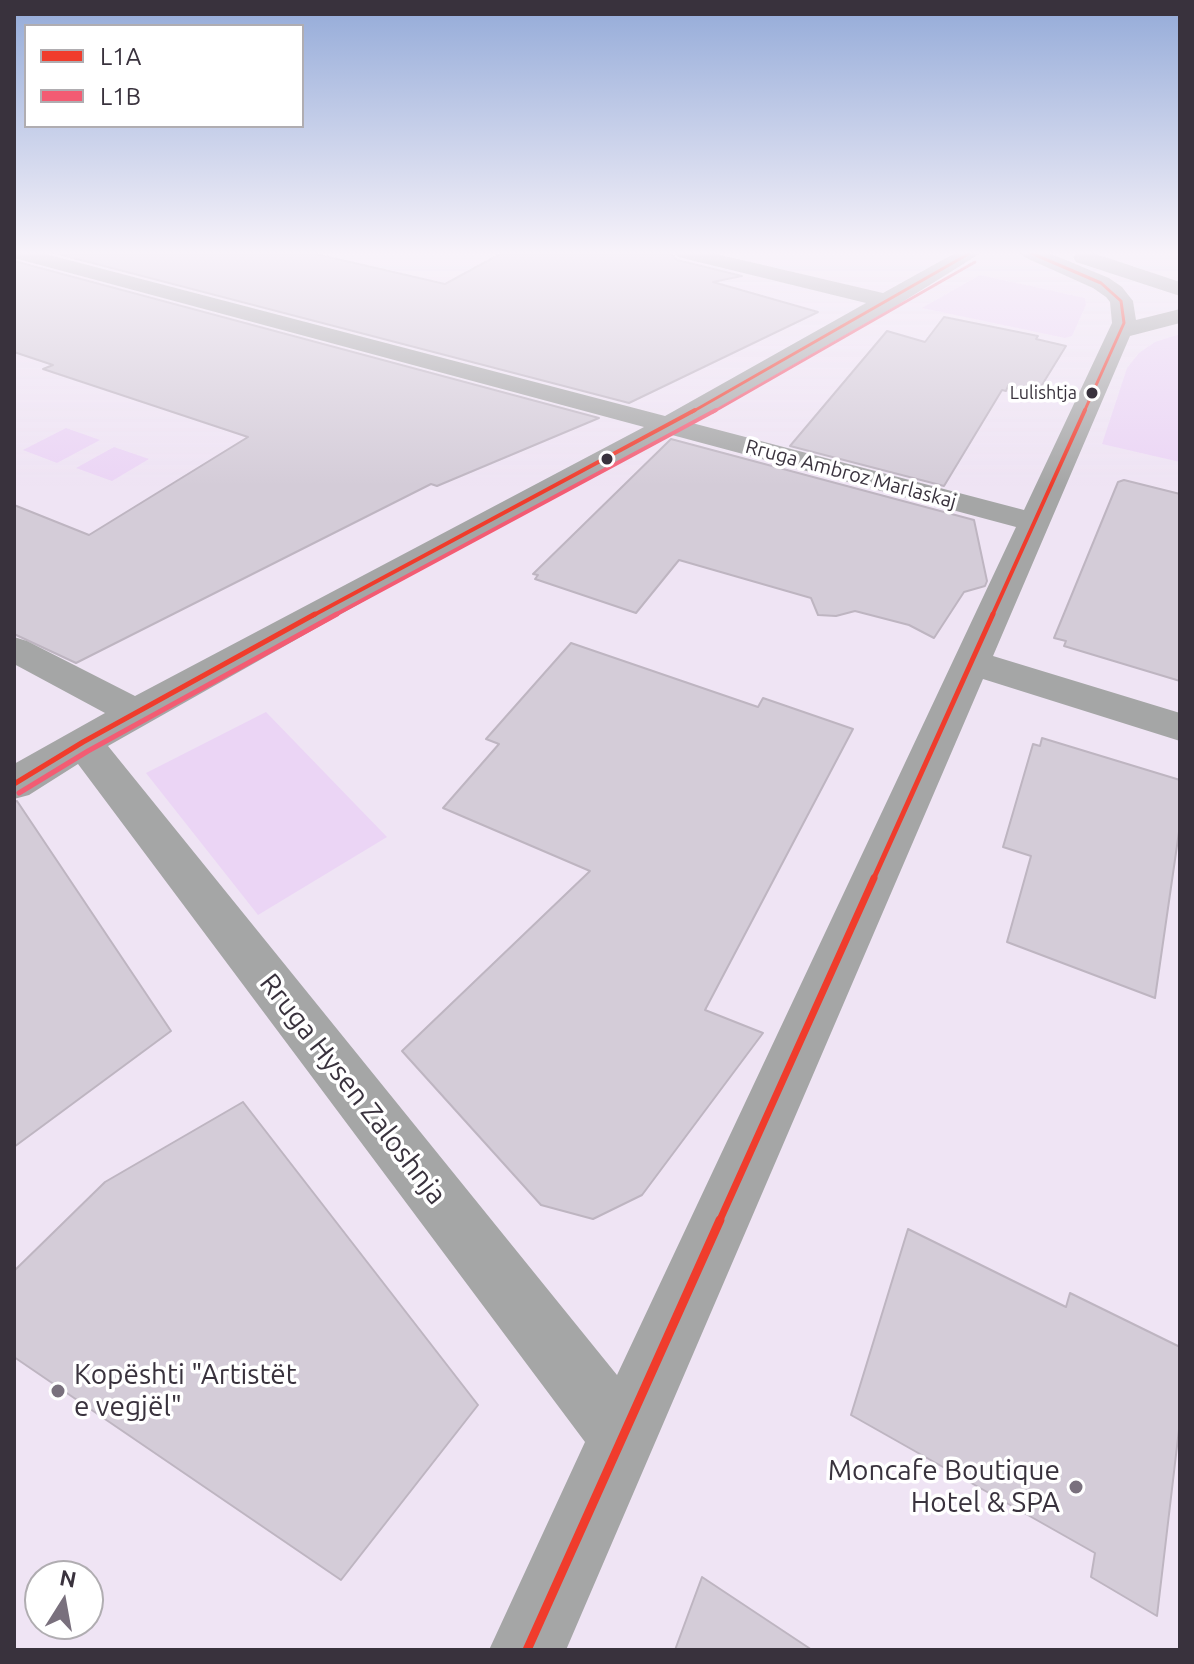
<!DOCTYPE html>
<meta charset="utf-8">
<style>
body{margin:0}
#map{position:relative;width:1194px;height:1664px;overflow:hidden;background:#efe4f4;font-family:Ubuntu,sans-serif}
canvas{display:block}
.frame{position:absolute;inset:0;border:16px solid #39323d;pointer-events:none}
.legend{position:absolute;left:24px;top:24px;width:280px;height:104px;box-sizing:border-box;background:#fff;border:2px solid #b0adb1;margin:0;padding:10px 14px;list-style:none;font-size:24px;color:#39323d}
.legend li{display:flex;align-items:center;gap:16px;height:40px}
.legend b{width:40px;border:2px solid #b0adb1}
.north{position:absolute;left:24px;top:1560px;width:80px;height:80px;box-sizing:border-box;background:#fff;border:2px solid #b0adb1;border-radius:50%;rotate:11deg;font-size:22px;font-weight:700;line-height:32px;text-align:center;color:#39323d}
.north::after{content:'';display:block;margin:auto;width:28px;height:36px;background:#79707d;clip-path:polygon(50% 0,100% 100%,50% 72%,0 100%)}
</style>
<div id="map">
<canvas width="1194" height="1664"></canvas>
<div class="frame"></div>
<ul class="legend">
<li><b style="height:10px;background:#f03c2c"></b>L1A</li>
<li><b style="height:10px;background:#f35c73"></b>L1B</li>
</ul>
<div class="north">N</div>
</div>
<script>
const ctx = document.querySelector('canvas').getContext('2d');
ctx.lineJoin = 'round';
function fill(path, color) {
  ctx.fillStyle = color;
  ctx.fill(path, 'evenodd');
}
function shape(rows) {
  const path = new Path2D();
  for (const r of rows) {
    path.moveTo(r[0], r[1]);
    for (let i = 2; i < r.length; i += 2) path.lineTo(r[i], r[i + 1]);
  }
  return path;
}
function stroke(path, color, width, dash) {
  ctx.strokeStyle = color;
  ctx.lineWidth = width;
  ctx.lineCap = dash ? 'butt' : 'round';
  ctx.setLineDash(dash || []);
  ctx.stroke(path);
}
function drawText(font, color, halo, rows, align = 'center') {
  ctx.font = font + ' Ubuntu,sans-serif';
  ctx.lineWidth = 7;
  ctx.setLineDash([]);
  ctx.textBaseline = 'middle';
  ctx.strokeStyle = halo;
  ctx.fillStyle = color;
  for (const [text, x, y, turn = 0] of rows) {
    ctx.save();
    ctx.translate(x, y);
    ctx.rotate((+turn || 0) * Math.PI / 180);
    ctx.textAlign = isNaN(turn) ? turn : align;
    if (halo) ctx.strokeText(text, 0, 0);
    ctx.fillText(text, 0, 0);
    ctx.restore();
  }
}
fill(shape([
 [980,275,1085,298,1086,305,1072,336,1065,338,922,308],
 [1180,334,1180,462,1102,444,1127,368,1139,353,1155,342],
 [66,428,100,440,57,463,23,450],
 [114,447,149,459,112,481,76,468],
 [266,712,387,837,258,915,146,773]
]), '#ebd5f5');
const building = shape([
 [54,253,311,253,445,284,502,253,671,253,677,260,742,276,713,282,818,312,629,403,54,253],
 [14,261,599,418,437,486,431,484,76,663,14,634,14,505,89,535,248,437,43,369,53,365,14,352,14,261],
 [944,317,1038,336,1036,339,1066,346,1037,393,1008,386,1006,391,1002,390,944,486,790,446,887,331,925,342,944,317],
 [671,439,974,520,987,581,985,586,964,592,934,638,909,625,855,611,836,616,818,615,811,598,679,560,636,613,535,579,538,575,533,574,671,439],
 [1124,480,1180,494,1180,681,1064,646,1066,641,1054,638,1118,482,1124,480],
 [571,643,758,707,763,698,853,729,705,1010,763,1033,642,1195,593,1219,541,1205,402,1051,590,871,443,808,499,744,486,739,571,643],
 [1042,738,1180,780,1180,825,1155,998,1007,942,1031,856,1003,847,1033,744,1040,746,1042,738],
 [17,801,171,1031,14,1147,14,802,17,801],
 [243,1102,478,1405,341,1580,14,1357,14,1271,105,1182,243,1102],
 [908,1229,1066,1307,1070,1293,1180,1347,1180,1421,1157,1616,1091,1577,1095,1553,851,1415,908,1229],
 [702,1577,812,1650,675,1650,702,1577]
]);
fill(building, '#d4ccd8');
stroke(building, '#beb5c1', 2);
fill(shape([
 [14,253,42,253,665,416,866,303,678,257,674,253,712,253,883,293,955,253,981,253,896,306,692,423,1024,510,1112,323,1110,302,1106,297,1093,288,1024,257,1020,253,1049,253,1109,278,1122,287,1133,301,1136,320,1180,309,1180,323,1130,336,993,656,1180,713,1180,741,983,679,566,1650,489,1650,585,1442,78,764,29,795,14,799,14,764,105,713,14,664,14,637,27,641,135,696,644,427,14,258,14,253],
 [672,435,1016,527,617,1375,108,746,403,579,672,435],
 [1076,253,1093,253,1180,282,1180,296,1076,262,1073,257,1076,253]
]), '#a5a6a6');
stroke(shape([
 [1031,253,1101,283,1121,301,1124,323,1084,412],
 [692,412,970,253]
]), '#f03c2c', 3);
stroke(shape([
 [312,616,695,410],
 [992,616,1085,410]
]), '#f03c2c', 4);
stroke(shape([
 [14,784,83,742,315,614],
 [873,880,993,614]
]), '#f03c2c', 5);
stroke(shape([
 [719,1222,874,878]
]), '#f03c2c', 7);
stroke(shape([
 [527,1650,720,1220]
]), '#f03c2c', 9);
stroke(shape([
 [713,412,975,262]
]), '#f35c73', 3);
stroke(shape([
 [333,616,716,410]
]), '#f35c73', 4);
stroke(shape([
 [19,793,88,751,337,614]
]), '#f35c73', 5);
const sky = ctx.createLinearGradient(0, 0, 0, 486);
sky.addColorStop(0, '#93aad8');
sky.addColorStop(0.52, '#f8f3fa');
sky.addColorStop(1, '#f8f3fa00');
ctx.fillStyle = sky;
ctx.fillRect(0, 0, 1194, 486);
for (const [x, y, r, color] of [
 [1092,393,7,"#39323d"],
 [607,459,7,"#39323d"],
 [58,1391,8,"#79707d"],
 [1076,1487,8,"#79707d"]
]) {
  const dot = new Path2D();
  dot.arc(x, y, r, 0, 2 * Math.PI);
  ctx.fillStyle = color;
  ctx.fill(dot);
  stroke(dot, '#fff', 3);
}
drawText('18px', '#39323d', '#fff', [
 ["Lulishtja",1077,393]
], 'right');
drawText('20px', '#39323d', '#fff', [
 ["Rruga Ambroz Marlaskaj",851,474,15]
]);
drawText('28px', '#39323d', '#fff', [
 ["Rruga Hysen Zaloshnja",353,1089,52]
]);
drawText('28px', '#39323d', '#fff', [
 ["Kopështi \"Artistët",74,1375],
 ["e vegjël\"",74,1407],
 ["Moncafe Boutique",1060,1471,"right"],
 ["Hotel & SPA",1060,1503,"right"]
], 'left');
</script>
